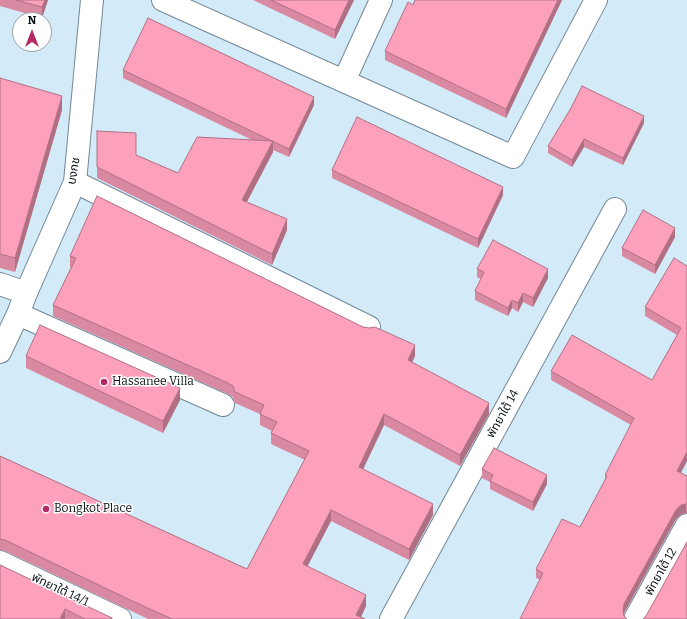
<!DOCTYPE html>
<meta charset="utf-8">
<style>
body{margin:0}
#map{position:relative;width:687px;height:619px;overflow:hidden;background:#d3eaf9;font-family:Bitter,serif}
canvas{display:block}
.north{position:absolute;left:12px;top:12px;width:40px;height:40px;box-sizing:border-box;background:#fff;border:1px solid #9da1a3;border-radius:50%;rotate:0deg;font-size:11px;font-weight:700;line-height:16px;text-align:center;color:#0b1318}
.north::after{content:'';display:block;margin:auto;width:14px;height:18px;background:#b42964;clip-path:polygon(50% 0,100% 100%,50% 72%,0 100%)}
</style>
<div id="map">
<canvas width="687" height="619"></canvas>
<div class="north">N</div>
</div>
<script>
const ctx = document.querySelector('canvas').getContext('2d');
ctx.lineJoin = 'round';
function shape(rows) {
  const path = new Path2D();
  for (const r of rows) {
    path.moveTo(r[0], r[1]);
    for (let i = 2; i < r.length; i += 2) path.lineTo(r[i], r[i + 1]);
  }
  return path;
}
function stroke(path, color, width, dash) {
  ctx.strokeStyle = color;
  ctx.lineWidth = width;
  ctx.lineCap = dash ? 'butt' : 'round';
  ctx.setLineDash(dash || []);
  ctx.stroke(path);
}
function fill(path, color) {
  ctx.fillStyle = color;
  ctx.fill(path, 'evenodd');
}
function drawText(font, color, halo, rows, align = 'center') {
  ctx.font = font + ' Bitter,"Noto Sans Thai",serif';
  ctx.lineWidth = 3;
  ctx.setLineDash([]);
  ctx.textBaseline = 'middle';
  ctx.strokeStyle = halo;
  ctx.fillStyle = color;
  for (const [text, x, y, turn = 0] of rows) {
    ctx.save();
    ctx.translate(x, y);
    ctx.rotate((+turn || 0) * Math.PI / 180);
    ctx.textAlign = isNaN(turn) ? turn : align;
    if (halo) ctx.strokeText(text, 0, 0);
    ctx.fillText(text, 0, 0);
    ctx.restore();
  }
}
const minor = shape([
 [163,0,513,157,596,0],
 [344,81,381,0],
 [75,182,369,327],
 [0,284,26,293],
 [18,314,223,405],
 [0,352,18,314,26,293,75,182,92,0],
 [0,562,120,619],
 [391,619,615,209],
 [635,619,687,525]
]);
stroke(minor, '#728795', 24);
stroke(minor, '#fff', 22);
fill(shape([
 [0,0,48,0,42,18,0,6],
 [253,0,354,0,335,39],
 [415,0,562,0,506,118,385,60,385,51,413,5],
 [123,70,314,105,289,157,273,150,273,152,247,202,287,230,272,265,97,178,97,131,136,155,178,173,252,140,123,78],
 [0,78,62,110,15,272,0,268],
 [644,123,623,165,584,147,572,167,548,153,548,146],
 [332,170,503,195,478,248,332,178],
 [675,237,655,274,622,256,622,248],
 [70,256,415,356,412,363,489,414,460,466,384,425,363,469,433,515,409,560,331,521,307,566,366,606,361,617,365,619,148,619,5,551,0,550,0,456,247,569,305,460,271,444,271,433,272,431,260,425,260,414,235,403,233,397,228,394,53,316,53,305,71,267,70,267],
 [687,266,687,461,681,473,687,476,687,513,681,514,676,519,624,613,536,578,536,569,580,527,605,480,605,475,631,425,551,380,551,371,652,380,677,335,645,316,645,307],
 [477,269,548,278,533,307,523,302,518,312,512,308,508,316,475,300,475,291,481,279,477,277],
 [26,356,180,400,163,433,26,368],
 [482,469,547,484,533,511,490,489,490,482,482,478],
 [0,565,112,619,0,619]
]), '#d98aa2');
fill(shape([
 [45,0,48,0,42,18,42,7],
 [349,0,354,0,335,39,335,30],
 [558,0,562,0,506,118,506,109],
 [62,96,62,110,15,272,15,258],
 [314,97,314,105,289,157,289,149],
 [644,116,644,123,623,165,623,158],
 [584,139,584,147,572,167,572,160],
 [273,141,273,152,242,211,242,200],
 [503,187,503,195,478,248,478,239],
 [287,219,287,230,272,265,272,254],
 [675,228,675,237,655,274,655,265],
 [548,269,548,278,533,307,533,298],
 [523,293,523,302,518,312,518,303],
 [512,300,512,308,508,316,508,308],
 [415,345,415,356,408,371,408,360],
 [180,388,180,400,163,433,163,421],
 [489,403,489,414,460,466,460,455],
 [384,414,384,425,359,478,359,467],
 [687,452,687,461,677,480,677,471],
 [547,475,547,484,533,511,533,502],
 [433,504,433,515,409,560,409,549],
 [686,504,686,513,681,514,676,519,624,613,623,619,623,610,624,604,676,510,681,505],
 [331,510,331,521,303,575,303,564],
 [366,595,366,606,360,619,356,615],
 [65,609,65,619,60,619]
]), '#b07084');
const building = shape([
 [16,0,45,0,42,7,16,0],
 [271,0,349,0,335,30,271,0],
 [415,0,558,0,506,109,385,51,408,2,413,5,415,0],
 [148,18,314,97,289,149,123,70,148,18],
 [0,78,62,96,15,258,0,254,0,78],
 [582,86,644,116,623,158,584,139,572,160,548,146,571,108,582,86],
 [357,117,503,187,478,239,332,170,357,117],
 [97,131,136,133,136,155,178,173,197,137,273,141,242,200,287,219,272,254,97,167,97,131],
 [97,196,363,327,369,328,375,327,415,345,408,360,489,403,460,455,384,414,359,467,433,504,409,549,331,510,303,564,366,595,356,615,365,619,172,619,128,599,5,540,0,539,0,456,247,569,309,451,271,433,277,422,260,414,264,405,235,392,233,386,228,383,53,305,76,258,70,256,97,196],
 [643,210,675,228,655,265,622,248,643,210],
 [493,240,548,269,533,298,523,293,518,303,512,300,508,308,475,291,484,272,477,269,493,240],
 [674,258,687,266,687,452,677,471,687,476,687,504,681,505,676,510,624,604,623,610,624,616,627,619,520,619,543,573,536,569,562,519,580,527,607,476,605,475,634,418,551,371,572,335,652,380,681,328,645,307,674,258],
 [40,325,180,388,163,421,26,356,40,325],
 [494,448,547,475,533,502,490,481,493,475,482,469,494,448],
 [687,542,687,619,643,619,646,616,687,542],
 [0,565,112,618,112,619,85,619,65,609,60,619,0,619,0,565]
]);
fill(building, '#fca0bc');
stroke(building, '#b07084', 1);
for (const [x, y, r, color] of [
 [104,382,4,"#b42964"],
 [46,509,4,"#b42964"]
]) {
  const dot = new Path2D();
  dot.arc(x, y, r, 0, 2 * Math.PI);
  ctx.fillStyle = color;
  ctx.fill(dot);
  stroke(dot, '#fff', 1.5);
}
drawText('12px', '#0b1318', '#fff', [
 ["บงกช",74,171,-80],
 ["พัทยาใต้ 14",503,414,-61],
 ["พัทยาใต้ 12",661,572,-61],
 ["พัทยาใต้ 14/1",60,590,25]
]);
drawText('12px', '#0b1318', '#fff', [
 ["Hassanee Villa",112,382],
 ["Bongkot Place",54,509]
], 'left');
</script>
